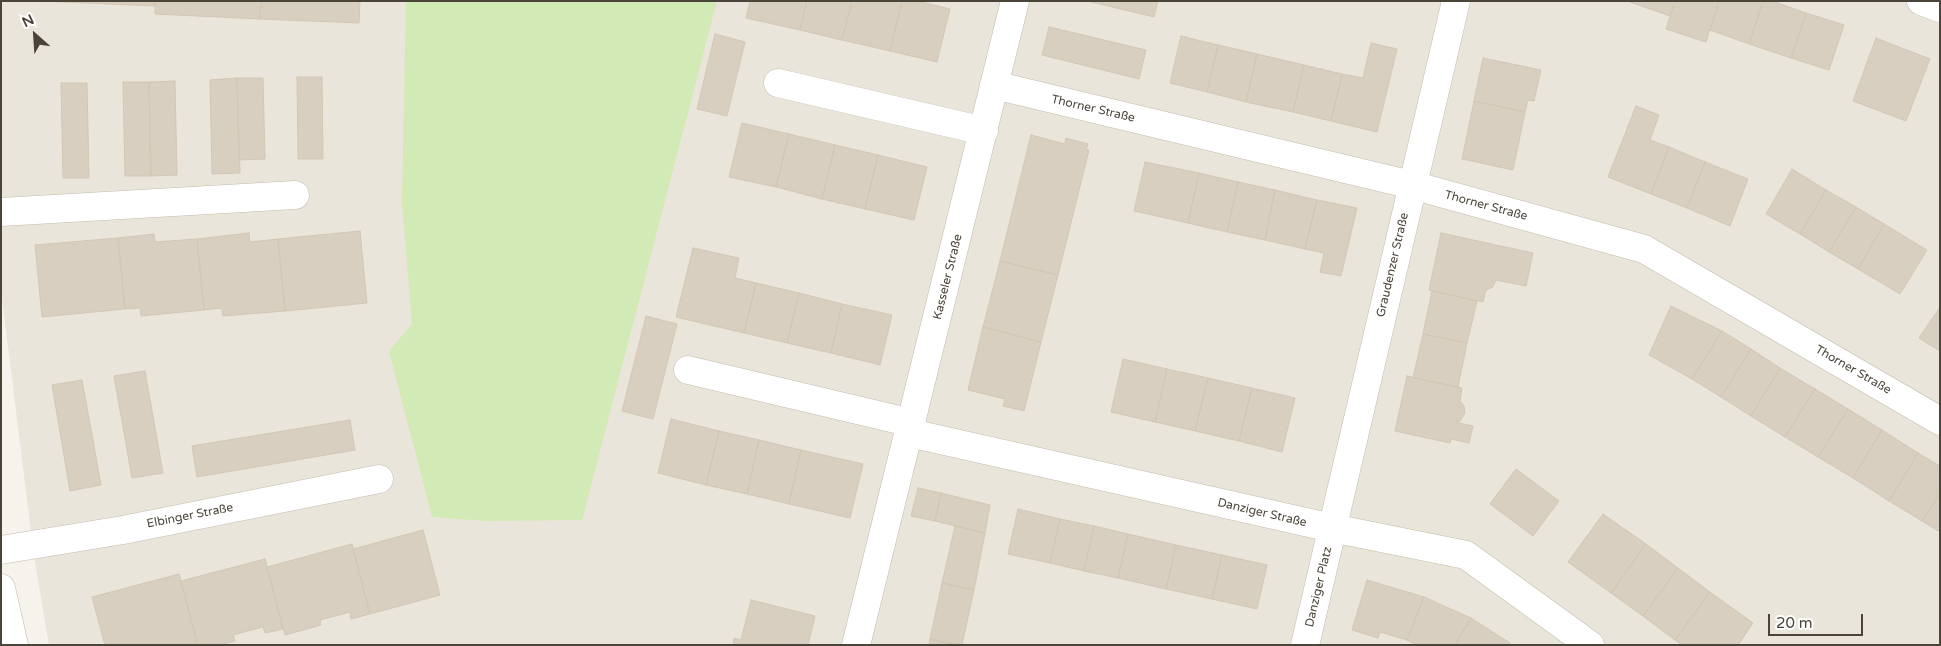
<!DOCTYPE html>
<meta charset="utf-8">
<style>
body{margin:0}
#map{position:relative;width:1941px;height:646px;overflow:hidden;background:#f6f3ec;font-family:"Varela Round",sans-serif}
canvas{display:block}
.frame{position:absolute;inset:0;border:2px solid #4b4439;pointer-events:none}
.north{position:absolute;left:10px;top:10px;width:50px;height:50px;-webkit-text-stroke:4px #fff;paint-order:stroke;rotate:334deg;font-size:14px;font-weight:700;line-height:20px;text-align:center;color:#4b4439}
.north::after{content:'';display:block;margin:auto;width:18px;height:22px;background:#4b4439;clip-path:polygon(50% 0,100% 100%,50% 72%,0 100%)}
.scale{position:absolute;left:1768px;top:614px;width:95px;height:22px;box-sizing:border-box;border:2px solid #4b4439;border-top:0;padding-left:6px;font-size:15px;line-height:18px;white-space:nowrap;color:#4b4439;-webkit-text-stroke:4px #fff;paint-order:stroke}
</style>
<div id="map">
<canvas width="1941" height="646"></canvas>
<div class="frame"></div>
<div class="north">N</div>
<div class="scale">20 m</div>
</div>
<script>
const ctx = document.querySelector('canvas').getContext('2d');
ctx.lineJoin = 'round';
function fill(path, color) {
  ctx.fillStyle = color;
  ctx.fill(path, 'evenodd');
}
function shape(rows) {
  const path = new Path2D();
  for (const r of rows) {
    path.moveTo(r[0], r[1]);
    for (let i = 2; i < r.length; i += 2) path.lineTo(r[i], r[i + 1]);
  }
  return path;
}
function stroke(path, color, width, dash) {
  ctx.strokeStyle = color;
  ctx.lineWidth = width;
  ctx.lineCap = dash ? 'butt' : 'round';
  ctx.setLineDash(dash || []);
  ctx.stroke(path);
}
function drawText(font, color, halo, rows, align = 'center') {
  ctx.font = font + ' "Varela Round",sans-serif';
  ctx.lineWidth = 4;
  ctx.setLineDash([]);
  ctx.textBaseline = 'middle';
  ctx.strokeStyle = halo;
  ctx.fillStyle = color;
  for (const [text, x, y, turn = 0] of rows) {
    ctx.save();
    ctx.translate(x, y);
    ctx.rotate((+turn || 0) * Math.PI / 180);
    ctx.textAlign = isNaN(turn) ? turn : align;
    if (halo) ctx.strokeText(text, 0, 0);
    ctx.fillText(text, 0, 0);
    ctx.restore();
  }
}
fill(shape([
 [1,1,1940,1,1940,645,49,645,34,556,1,290]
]), '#eae5da');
fill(shape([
 [406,1,717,1,582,520,487,521,432,517,389,351,412,324,402,202]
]), '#d2eab5');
const building = shape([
 [39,1,155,1,155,6,39,1],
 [155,1,261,1,260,19,155,14,155,1],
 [261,1,360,1,359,23,260,19,261,1],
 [750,1,807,1,800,30,746,18,750,1],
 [807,1,852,1,842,40,800,30,807,1],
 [852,1,902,1,890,51,842,40,852,1],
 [902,1,918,1,950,9,937,62,890,51,902,1],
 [1087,1,1158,1,1154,17,1087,1],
 [1627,1,1675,1,1670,16,1627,1],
 [1675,1,1719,1,1706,42,1666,29,1675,1],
 [1719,1,1763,1,1749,44,1710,30,1719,1],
 [1763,1,1772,1,1806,13,1791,58,1749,44,1763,1],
 [1806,13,1844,25,1829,70,1791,58,1806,13],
 [1049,27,1146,50,1139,79,1042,55,1049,27],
 [715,34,745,42,727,116,697,109,715,34],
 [1181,36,1218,45,1207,92,1170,83,1181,36],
 [1876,38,1930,59,1906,121,1853,101,1876,38],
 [1371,43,1397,49,1377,132,1331,121,1342,74,1363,78,1371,43],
 [1218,45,1257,54,1246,102,1207,92,1218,45],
 [1257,54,1304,65,1293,112,1246,102,1257,54],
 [1483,58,1541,70,1534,101,1528,100,1525,112,1474,101,1483,58],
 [1304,65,1342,74,1331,121,1293,112,1304,65],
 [297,77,322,77,323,159,298,159,297,77],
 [237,78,263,78,265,159,239,160,237,78],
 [237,78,240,173,212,174,210,80,237,78],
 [175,81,177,175,151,176,149,82,175,81],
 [123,82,149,82,151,176,125,176,123,82],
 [61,83,87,83,89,178,63,178,61,83],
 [1474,101,1525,112,1513,170,1462,159,1474,101],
 [1636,106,1659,115,1650,140,1669,147,1651,194,1608,177,1636,106],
 [742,123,789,134,776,187,729,177,742,123],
 [789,134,835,145,822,199,776,187,789,134],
 [1031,135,1065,144,1066,138,1088,144,1086,149,1089,150,1058,275,1000,261,1031,135],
 [835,145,878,155,865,209,822,199,835,145],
 [1669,147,1705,162,1687,208,1651,194,1669,147],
 [878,155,927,167,914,220,865,209,878,155],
 [1145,162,1199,173,1188,223,1134,211,1145,162],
 [1705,162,1748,179,1730,226,1687,208,1705,162],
 [1792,169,1826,190,1800,234,1766,214,1792,169],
 [1199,173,1238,182,1227,232,1188,223,1199,173],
 [1238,182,1275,190,1265,240,1227,232,1238,182],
 [1275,190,1317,200,1305,249,1265,240,1275,190],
 [1826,190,1856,207,1829,252,1800,234,1826,190],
 [1317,200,1357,208,1341,276,1320,272,1324,253,1305,249,1317,200],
 [1856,207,1884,224,1858,269,1829,252,1856,207],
 [1884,224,1927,250,1900,294,1858,269,1884,224],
 [360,231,367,303,285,311,278,239,360,231],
 [249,233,250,242,278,239,285,311,223,316,222,308,204,310,197,239,249,233],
 [1441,233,1533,253,1526,286,1496,280,1493,287,1486,290,1483,302,1429,290,1441,233],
 [154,234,155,242,197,239,204,310,141,316,140,308,125,309,118,238,154,234],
 [118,238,125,309,42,317,35,245,118,238],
 [693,248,739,258,735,278,756,283,744,333,676,317,693,248],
 [1000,261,1058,275,1041,342,983,327,1000,261],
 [756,283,799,293,787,343,744,333,756,283],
 [1432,291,1477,301,1467,343,1423,334,1432,291],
 [799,293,842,304,831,353,787,343,799,293],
 [842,304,892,315,880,365,831,353,842,304],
 [1671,306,1722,331,1692,379,1649,355,1671,306],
 [1940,307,1940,351,1919,338,1940,307],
 [646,316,677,324,653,419,622,411,646,316],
 [983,327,1041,342,1024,411,1003,406,1005,399,968,390,983,327],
 [1722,331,1751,349,1721,397,1692,379,1722,331],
 [1423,334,1467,343,1458,387,1413,378,1423,334],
 [1751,349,1780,368,1751,416,1721,397,1751,349],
 [1123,359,1167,369,1155,422,1111,412,1123,359],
 [1780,368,1815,389,1785,437,1751,416,1780,368],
 [1167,369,1208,378,1195,431,1155,422,1167,369],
 [145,371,163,473,132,478,114,376,145,371],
 [1407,376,1462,388,1460,401,1464,406,1465,413,1460,421,1455,422,1473,426,1469,443,1451,439,1450,443,1395,431,1407,376],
 [1208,378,1252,388,1239,441,1195,431,1208,378],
 [82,380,101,485,70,491,52,385,82,380],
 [1252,388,1295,398,1282,452,1239,441,1252,388],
 [1815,389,1848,409,1818,457,1785,437,1815,389],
 [1848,409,1882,430,1853,478,1818,457,1848,409],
 [671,419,719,431,706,485,658,473,671,419],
 [350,420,355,450,197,477,192,446,350,420],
 [1882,430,1918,453,1889,501,1853,478,1882,430],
 [719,431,759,440,747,494,706,485,719,431],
 [759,440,801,450,789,504,747,494,759,440],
 [801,450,863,464,850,518,789,504,801,450],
 [1918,453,1940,466,1940,494,1922,521,1889,501,1918,453],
 [1516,469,1559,501,1533,536,1490,504,1516,469],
 [918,488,941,493,935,521,911,516,918,488],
 [941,493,990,505,985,533,935,521,941,493],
 [1940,494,1940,532,1922,521,1940,494],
 [1018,509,1060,519,1050,563,1008,554,1018,509],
 [1603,514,1646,544,1611,593,1568,562,1603,514],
 [1060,519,1094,526,1084,571,1050,563,1060,519],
 [955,526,985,533,974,590,942,583,955,526],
 [1094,526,1128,534,1118,578,1084,571,1094,526],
 [423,530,440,595,370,614,353,549,423,530],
 [1128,534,1176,545,1166,589,1118,578,1128,534],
 [352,544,370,614,351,619,350,612,320,620,321,625,285,635,267,567,352,544],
 [1646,544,1678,568,1643,616,1611,593,1646,544],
 [1176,545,1222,555,1212,599,1166,589,1176,545],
 [1222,555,1267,565,1257,609,1212,599,1222,555],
 [265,559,283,629,265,633,263,627,233,635,235,641,220,645,198,645,181,581,265,559],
 [1678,568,1710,592,1675,640,1643,616,1678,568],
 [179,574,197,643,192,645,176,645,176,643,169,645,105,645,92,597,179,574],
 [1367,580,1424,597,1407,640,1380,632,1378,638,1352,630,1367,580],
 [942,583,974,590,962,645,930,639,942,583],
 [1710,592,1753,623,1738,645,1682,645,1675,640,1710,592],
 [1424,597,1471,618,1455,645,1417,645,1407,640,1424,597],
 [751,600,815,616,808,645,733,645,734,638,741,640,751,600],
 [1471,618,1510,643,1509,645,1455,645,1471,618],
 [930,639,957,645,929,645,930,639]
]);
fill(building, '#d8cfc1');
stroke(building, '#d3c7b4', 1);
const minor = shape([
 [1921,1,1940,8],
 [778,83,984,131],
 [994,85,1412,185,1644,249,1940,421],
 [1,212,295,195],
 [688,370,912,423],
 [910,433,1332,528,1466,555,1590,645],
 [1,550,123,530,379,479],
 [1,588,14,645],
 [856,645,1015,1],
 [1305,645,1456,1]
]);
stroke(minor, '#c2bbae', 29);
stroke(minor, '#fff', 28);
drawText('12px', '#4b4439', '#fff', [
 ["Thorner Straße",1093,109,13],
 ["Thorner Straße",1486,206,15],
 ["Graudenzer Straße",1393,265,-77],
 ["Kasseler Straße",948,277,-76],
 ["Thorner Straße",1853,370,30],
 ["Danziger Straße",1262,513,13],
 ["Elbinger Straße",190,516,-11],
 ["Danziger Platz",1319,587,-77]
]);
</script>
